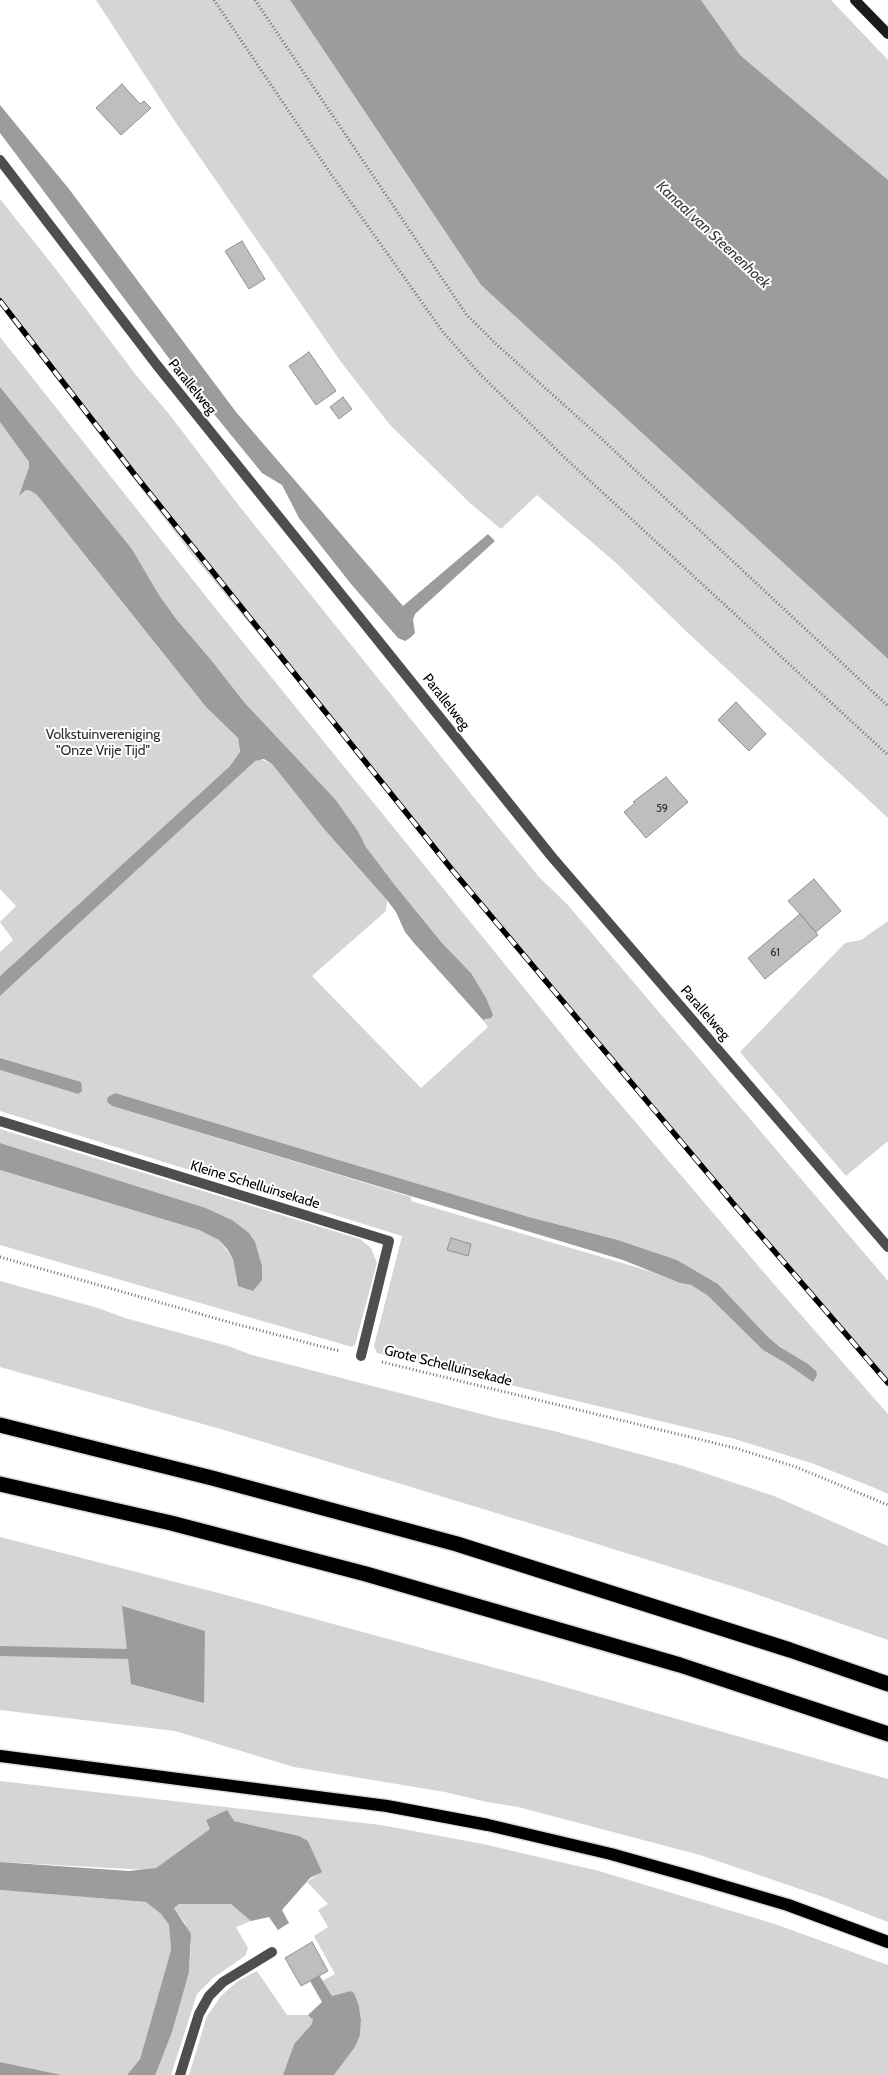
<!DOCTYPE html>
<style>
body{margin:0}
canvas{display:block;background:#fff}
</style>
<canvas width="888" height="2075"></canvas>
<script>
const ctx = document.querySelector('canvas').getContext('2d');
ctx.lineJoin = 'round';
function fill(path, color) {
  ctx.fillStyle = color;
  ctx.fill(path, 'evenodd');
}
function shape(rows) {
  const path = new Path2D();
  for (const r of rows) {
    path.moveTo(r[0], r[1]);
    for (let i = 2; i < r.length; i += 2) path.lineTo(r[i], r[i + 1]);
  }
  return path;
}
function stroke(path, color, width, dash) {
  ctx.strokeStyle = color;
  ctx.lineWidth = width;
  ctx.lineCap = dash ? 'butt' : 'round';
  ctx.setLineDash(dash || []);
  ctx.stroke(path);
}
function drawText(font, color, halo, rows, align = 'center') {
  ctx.font = font + ' Cabin,sans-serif';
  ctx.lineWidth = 4;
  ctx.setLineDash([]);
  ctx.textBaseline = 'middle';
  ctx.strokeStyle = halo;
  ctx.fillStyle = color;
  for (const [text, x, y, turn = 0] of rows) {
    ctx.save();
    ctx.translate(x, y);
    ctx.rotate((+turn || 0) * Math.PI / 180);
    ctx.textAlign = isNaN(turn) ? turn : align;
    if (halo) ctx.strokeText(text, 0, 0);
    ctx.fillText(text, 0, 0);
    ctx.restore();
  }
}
fill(shape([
 [96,0,290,0,481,285,888,659,888,818,689,634,616,563,537,495,501,529,471,504,390,425,341,362,172,117],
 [701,0,831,0,888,60,888,180,740,55],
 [0,199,55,268,136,375,169,414,240,507,476,800,539,877,567,904,888,1281,888,1387,577,1017,194,557,0,306],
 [0,337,216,609,585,1063,773,1283,888,1414,888,1494,870,1486,814,1464,735,1439,377,1353,374,1346,402,1236,0,1111,0,1070,78,1094,80,1082,0,1058,0,996,255,760,260,759,272,764,324,829,387,900,386,911,312,976,421,1088,488,1027,483,1020,487,1020,471,973,442,943,394,884,366,847,358,831,335,799,244,702,212,661,177,620,159,595,132,549,0,387],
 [115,1093,529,1217,618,1240,677,1260,718,1284,767,1336,817,1376,813,1382,787,1364,763,1350,707,1295,691,1285,680,1283,649,1271,411,1201,411,1197,112,1106,107,1102],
 [0,422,29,462,29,467,20,495,26,490,31,491,37,495,206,707,238,738,240,753,230,766,0,976,0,952,13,940,0,922,16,906,0,889],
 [888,921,888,1141,846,1176,740,1052,845,943,861,940],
 [0,1129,360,1239,371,1248,377,1263,355,1345,352,1347,0,1245,0,1170,199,1230,210,1235,219,1240,233,1259,238,1286,232,1220,206,1208,0,1143],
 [0,1281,98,1308,125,1318,228,1346,252,1355,497,1418,554,1431,680,1465,774,1496,888,1546,888,1640,741,1589,578,1538,224,1430,0,1367],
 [0,1537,230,1596,547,1682,888,1779,888,1922,823,1897,700,1855,518,1807,487,1802,445,1792,294,1767,175,1731,0,1710],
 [0,1781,381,1825,483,1844,599,1871,775,1924,888,1965,888,2075,334,2075,355,2047,360,2035,361,2020,359,2006,350,1991,332,1996,322,1981,335,1974,314,1936,328,1927,318,1910,328,1904,307,1882,318,1874,320,1869,308,1841,299,1836,234,1821,206,1821,211,1829,156,1868,147,1870,0,1862],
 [0,1890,146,1902,161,1914,169,1925,171,1950,140,2059,128,2075,62,2075,0,2062],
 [178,1904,231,1904,239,1909,251,1921,236,1927,248,1948,245,1956,213,1978,197,1994,171,2075,155,2075,189,1972,191,1945,185,1923,174,1908],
 [257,1971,287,2015,308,2015,313,2020,311,2025,294,2044,283,2075,189,2075,207,2016,221,1996,238,1981]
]), '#d5d5d5');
fill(shape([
 [290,0,701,0,740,55,888,180,888,659,481,285],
 [0,105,69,189,236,412,403,606,488,534,495,541,415,614,413,620,415,633,410,638,405,641,398,638,351,584,299,518,282,485,262,473,174,365,0,133],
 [0,387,132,549,159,595,177,620,212,661,244,702,335,799,358,831,366,847,394,884,442,943,471,973,486,998,493,1015,491,1018,483,1020,414,943,405,932,396,912,387,900,324,829,272,764,264,759,255,761,0,996,0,976,230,766,240,752,238,738,206,707,37,495,31,491,26,490,19,496,29,467,29,462,0,422],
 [0,1058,81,1082,82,1091,78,1094,0,1070],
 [115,1093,529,1217,618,1240,677,1260,718,1284,767,1336,780,1347,808,1364,816,1371,817,1376,813,1382,787,1364,763,1350,707,1295,691,1285,680,1283,623,1260,112,1106,107,1102,108,1097],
 [0,1143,206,1208,232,1220,249,1233,255,1242,262,1266,262,1280,253,1291,238,1286,233,1259,227,1249,219,1240,199,1230,0,1170],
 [122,1606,205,1631,204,1703,131,1684],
 [227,1810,234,1821,299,1836,308,1841,322,1872,310,1878,282,1910,289,1923,278,1930,269,1917,251,1921,231,1904,179,1904,174,1908,191,1934,189,1972,172,2032,156,2073,155,2075,127,2075,140,2059,171,1950,169,1925,161,1914,146,1902,0,1890,0,1862,129,1871,156,1868,210,1829,206,1820],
 [319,1975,332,1996,350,1991,354,1993,359,2006,361,2020,360,2035,355,2047,334,2075,283,2075,294,2044,311,2025,313,2020,308,2015,322,2002,310,1981],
 [0,2062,62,2075,0,2075]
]), '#9c9c9c');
stroke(shape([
 [0,1651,128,1654]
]), '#9c9c9c', 10);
const building = shape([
 [122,84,140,104,144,101,151,108,121,135,96,108,122,84],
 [242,241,265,279,249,289,225,251,242,241],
 [309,352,336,391,316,405,289,366,309,352],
 [343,397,352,409,339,419,330,407,343,397],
 [736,702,766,734,749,751,718,720,736,702],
 [666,777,688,802,646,838,624,812,635,803,633,802,666,777],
 [814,879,841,911,816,932,788,901,814,879],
 [800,914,818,935,765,979,748,958,800,914],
 [451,1238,471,1244,468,1256,447,1250,451,1238],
 [312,1942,328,1971,301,1986,285,1958,312,1942]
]);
fill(building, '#bebebe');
stroke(building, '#929292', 1);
const primary = shape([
 [0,1756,387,1806,488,1825,611,1854,693,1877,788,1905,888,1942]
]);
const highway = shape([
 [0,1425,212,1478,457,1544,790,1650,888,1684],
 [0,1484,171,1523,366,1574,680,1665,888,1734]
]);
stroke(primary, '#dbdbdb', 15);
stroke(highway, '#dbdbdb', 18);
stroke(shape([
 [214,0,333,177,443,332,479,373,564,457,888,755],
 [255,0,466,314,496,344,591,429,888,706],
 [0,1257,232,1323,339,1351],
 [382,1362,735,1448,796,1467,888,1505]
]), '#707070', 3, [1, 2.5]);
stroke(shape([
 [180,2075,199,2014,209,1996,223,1982,272,1952]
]), '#4e4e4e', 10);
stroke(shape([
 [0,160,156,364,552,857,888,1247],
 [0,1121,389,1241,361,1356]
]), '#4e4e4e', 10);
stroke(shape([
 [855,0,888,34]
]), '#1b1b1b', 10);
stroke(primary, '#000', 12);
stroke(highway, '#000', 15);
const rail = shape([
 [0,301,135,475,453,871,737,1208,888,1383]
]);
stroke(rail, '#000', 5.5);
stroke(rail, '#fff', 4, [11]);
drawText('11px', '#303030', null, [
 ["59",662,809],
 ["61",775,953]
]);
drawText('14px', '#000', '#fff', [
 ["Parallelweg",192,387,51],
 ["Parallelweg",446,702,52],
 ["Parallelweg",705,1013,49],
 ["Kleine Schelluinsekade",255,1185,17],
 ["Grote Schelluinsekade",448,1366,14]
]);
drawText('14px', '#2c2c2c', '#fff', [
 ["Volkstuinvereniging",103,735],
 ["\"Onze Vrije Tijd\"",103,751]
]);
drawText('italic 15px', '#3d3d3d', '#fff', [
 ["Kanaal van Steenenhoek",713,235,43]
]);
</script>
